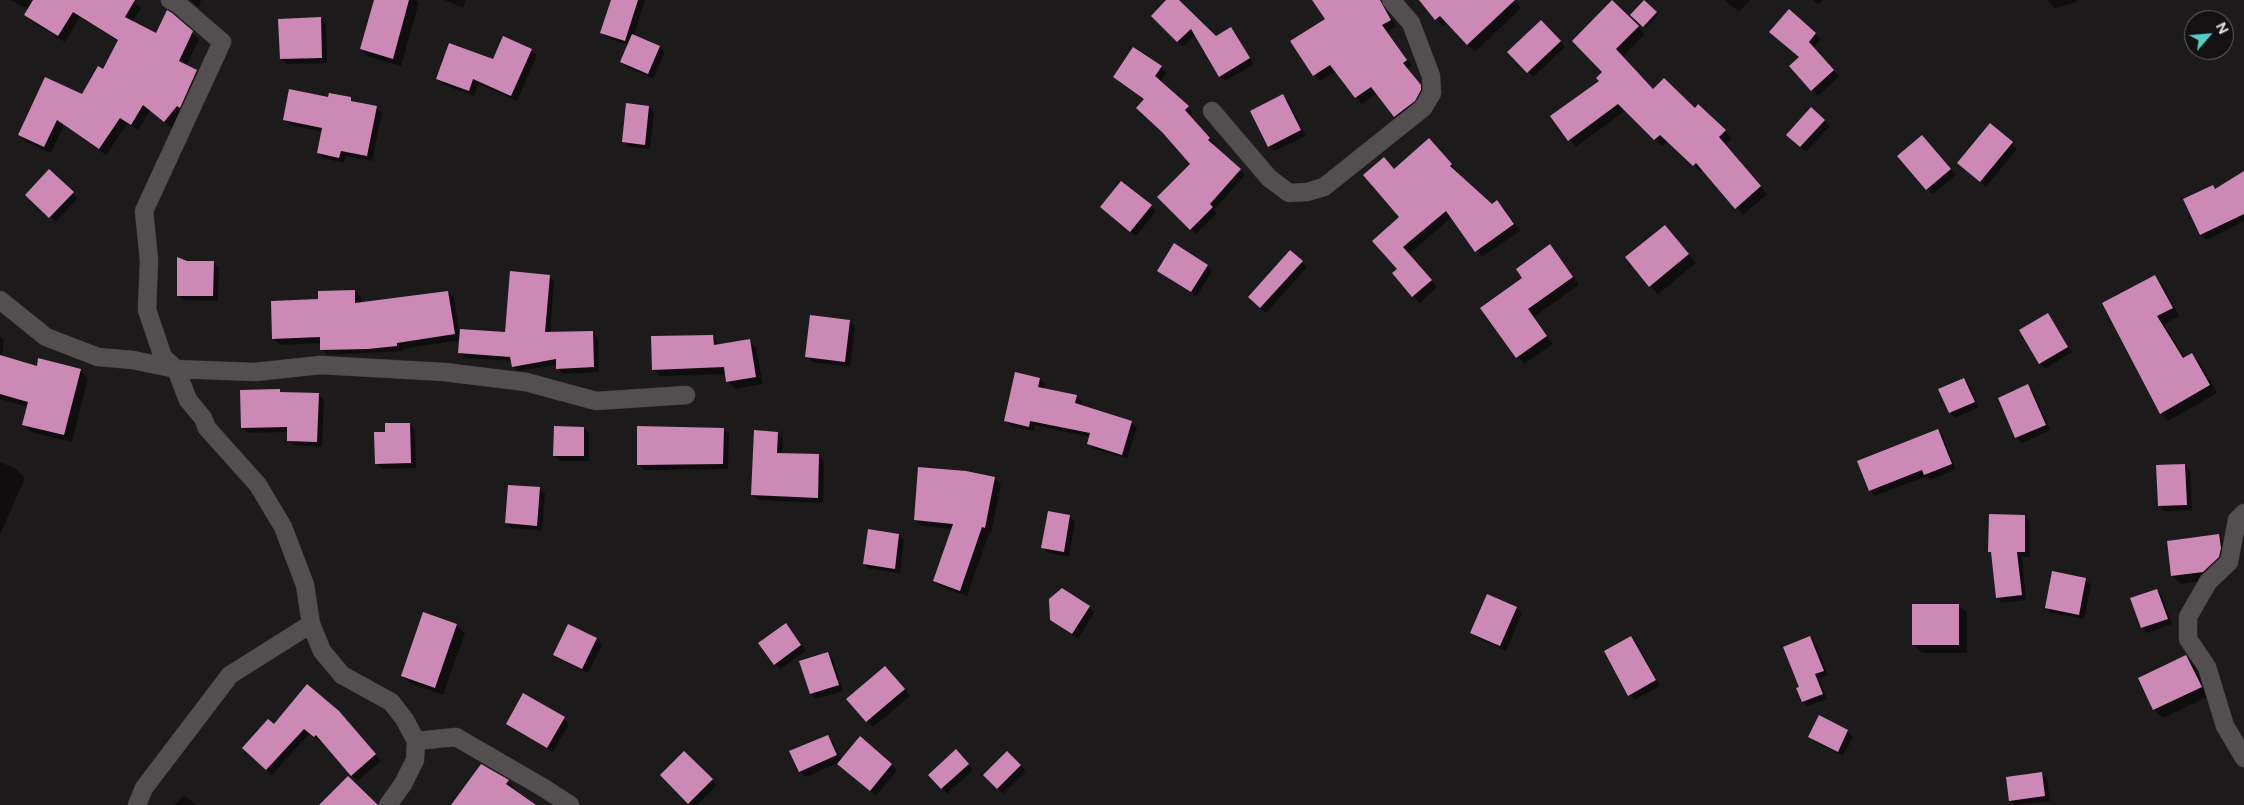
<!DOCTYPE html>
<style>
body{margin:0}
#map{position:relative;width:2244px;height:805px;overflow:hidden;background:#1d1a1c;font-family:Figtree,sans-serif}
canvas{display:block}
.north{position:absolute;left:2184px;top:10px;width:50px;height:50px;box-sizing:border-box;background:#141113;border:1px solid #686567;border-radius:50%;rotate:63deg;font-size:14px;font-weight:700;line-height:20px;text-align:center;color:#e6e3e5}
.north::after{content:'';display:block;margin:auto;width:18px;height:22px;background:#54cdc7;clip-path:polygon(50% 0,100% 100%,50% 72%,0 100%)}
</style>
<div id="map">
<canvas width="2244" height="805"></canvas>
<div class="north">N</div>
</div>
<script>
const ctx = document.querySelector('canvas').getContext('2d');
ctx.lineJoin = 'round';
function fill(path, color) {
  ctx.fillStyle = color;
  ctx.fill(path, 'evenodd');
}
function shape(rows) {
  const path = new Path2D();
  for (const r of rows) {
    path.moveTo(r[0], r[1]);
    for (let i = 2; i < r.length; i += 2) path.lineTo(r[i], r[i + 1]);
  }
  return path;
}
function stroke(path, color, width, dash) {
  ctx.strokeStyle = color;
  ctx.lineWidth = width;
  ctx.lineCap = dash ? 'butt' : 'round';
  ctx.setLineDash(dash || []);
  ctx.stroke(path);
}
fill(shape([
 [11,0,131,0,141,8,132,22,156,35,167,12,199,39,186,66,196,71,203,78,184,112,172,128,150,110,138,130,127,124,106,155,64,125,51,153,26,142,20,135,82,96,103,71,119,42,80,17,65,42,32,22,26,15,29,10],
 [190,0,201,0,199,7],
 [375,0,416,0,419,2,401,66,369,57,361,49],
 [444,0,466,0,463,8],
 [612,0,645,0,634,36,660,47,665,52,653,79,627,67,621,61,629,45,607,38,602,33],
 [1168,0,1178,0,1216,38,1231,29,1254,64,1225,81,1220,76,1196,34,1183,47,1152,16],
 [1314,0,1381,0,1396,26,1387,32,1412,66,1408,69,1427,93,1401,123,1377,93,1362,104,1336,71,1320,81,1314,75,1327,19],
 [1421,0,1514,0,1521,8,1475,52,1448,23,1443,26],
 [1725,0,1750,0,1739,12],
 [1813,0,1823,0,1818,5],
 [2048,0,2077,0,2078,1,2055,9],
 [1612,2,1645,34,1622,57,1654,91,1695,110,1698,106,1732,138,1726,145,1767,194,1743,215,1703,169,1701,172,1668,141,1662,146,1626,110,1576,147,1552,117,1600,81,1604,72],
 [1644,2,1658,15,1646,28,1632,15],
 [1789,11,1821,39,1813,48,1839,76,1818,96,1790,66,1800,57],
 [320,19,326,24,327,63,287,64,281,59],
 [1541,22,1565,47,1533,77,1508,52],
 [531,50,537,55,517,101,478,84,474,96,442,84,437,79],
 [1161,67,1166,73,1160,82,1193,113,1190,116,1215,144,1213,146,1245,175,1214,210,1217,213,1196,234,1159,197,1191,164,1145,100,1114,77],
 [1283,96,1288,101,1306,136,1274,151,1269,146],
 [351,98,355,103,377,108,382,113,372,161,346,156,344,163,323,158,318,153,322,132,290,125,284,119,329,99],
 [649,107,654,113,650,149,629,147,623,141],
 [1824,121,1830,126,1806,152,1788,135],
 [1990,125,2017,149,1986,187,1964,168],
 [1927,142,1956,175,1933,194,1899,157],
 [1435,146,1458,172,1456,173,1491,206,1497,202,1504,208,1520,231,1482,257,1452,217,1409,254,1437,287,1420,303,1393,273,1398,269,1401,218,1394,170],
 [49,171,78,198,56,222,27,195],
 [2244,173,2244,221,2206,240,2201,234,2213,186,2216,190],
 [1151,206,1156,211,1136,236,1107,213],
 [1665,226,1696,263,1658,294,1650,286],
 [1550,246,1579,285,1534,317,1553,344,1524,364,1482,308,1524,278],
 [1290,251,1307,267,1266,313,1255,303],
 [187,262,213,262,219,268,218,301,183,300,178,295],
 [1207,266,1212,271,1197,296,1158,271],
 [549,276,554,281,550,334,592,332,598,338,599,372,563,374,558,368,558,365,518,371,513,366,512,361,465,358,460,353,461,340,402,349,403,351,328,355,321,349,321,343,280,345,274,339,320,300,354,291,361,297,361,303,447,292,454,298,460,337,506,333],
 [2155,277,2163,285,2179,316,2164,324,2185,358,2192,355,2200,363,2217,393,2168,421,2161,413],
 [2048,314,2072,352,2045,369,2040,363],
 [849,321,855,326,850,367,812,362,806,356],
 [0,336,4,340,2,357,37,368,80,370,88,378,72,442,31,432,24,424,28,407,0,399],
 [713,336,720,346,749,341,756,348,763,384,735,389,728,381,726,374,660,376,653,369],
 [1040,379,1045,384,1044,390,1076,396,1082,402,1081,406,1131,422,1137,427,1127,459,1094,449,1088,443,1090,437,1035,425,1034,431,1011,426,1005,420],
 [1964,379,1969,385,1979,407,1955,418,1950,412],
 [2027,386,2033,391,2050,430,2022,443,2016,437],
 [280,390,282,393,318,394,324,400,322,447,294,445,288,440,288,432,247,433,242,427],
 [410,424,415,430,416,468,382,469,376,463,386,433],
 [584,428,589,433,589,461,560,461,554,455],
 [723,429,729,434,728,469,644,470,638,464],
 [1937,431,1943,436,1956,469,1931,480,1927,476,1875,496,1870,491,1859,462],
 [777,433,783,439,782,455,818,455,824,461,823,503,758,500,752,494],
 [0,462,16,469,25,478,0,535],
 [2185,465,2190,471,2192,510,2165,511,2159,505],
 [994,478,1001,484,991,533,989,533,967,596,941,587,934,581,953,529,922,526,915,520],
 [540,489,545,494,542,531,511,528,506,523],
 [1049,512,1070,516,1075,522,1069,557,1048,553,1042,547],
 [2025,516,2030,522,2030,557,2022,557,2026,600,2002,603,1997,598,1992,554,1990,551],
 [899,535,904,540,900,573,870,569,864,564],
 [2218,536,2227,544,2211,580,2181,584,2172,575],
 [2085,579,2091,585,2084,619,2051,613,2046,607],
 [2157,590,2162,596,2172,624,2147,633,2142,628],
 [1958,605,1967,613,1967,653,1922,653,1914,645],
 [1089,607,1094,613,1078,639,1051,620],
 [1516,608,1522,613,1506,651,1477,638,1471,633],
 [456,625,465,633,443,695,410,683,402,675],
 [569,625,597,639,602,645,588,673,560,660,554,654],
 [785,625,806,651,780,669,775,664],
 [1810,637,1815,642,1828,675,1819,679,1827,699,1807,706,1803,702,1800,687],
 [1631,638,1637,643,1660,686,1635,700,1629,695],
 [827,653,833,659,843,691,816,699,811,694],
 [2186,657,2194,665,2209,696,2163,718,2154,710,2140,679],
 [890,673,910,696,873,727,848,699],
 [1819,717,1847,731,1853,737,1843,756,1815,742,1810,736],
 [344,718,381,761,357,781,322,740,320,742,310,733,272,775,249,753,274,725],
 [564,718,569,724,553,752,513,729,507,723],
 [828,737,833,742,842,761,892,764,897,770,876,796,838,763,806,777,800,772,791,752],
 [956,751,973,770,947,794,942,788],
 [684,753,717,785,697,805,691,805,661,775],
 [1007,753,1026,771,1003,794,984,775],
 [2041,773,2047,778,2050,801,2015,805,2010,800],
 [508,781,514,787,512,790,534,805,452,805],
 [184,795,196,805,175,805]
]), '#0007');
fill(shape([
 [33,0,135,0,125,17,156,33,167,10,172,13,193,31,179,61,197,70,180,108,177,106,164,122,143,105,131,125,120,118,99,149,57,120,44,147,18,135,45,77,82,94,98,66,103,69,118,40,73,12,58,36,24,15],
 [374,0,409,0,393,59,360,49],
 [611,0,638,0,625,41,600,33],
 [1166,0,1179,0,1216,36,1231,27,1250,58,1219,77,1191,29,1177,42,1151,16],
 [1312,0,1380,0,1391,20,1382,25,1407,60,1403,63,1421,85,1421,90,1415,101,1394,117,1371,87,1355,98,1330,65,1313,76,1290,41,1325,19],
 [1419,0,1515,0,1467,45,1440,16,1435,20],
 [1612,0,1639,26,1616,49,1653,89,1664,78,1695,108,1698,104,1726,130,1719,137,1761,186,1735,209,1696,163,1693,166,1660,135,1654,140,1618,104,1568,141,1550,116,1599,81,1596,78,1602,72,1572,41],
 [1644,0,1657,12,1643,27,1630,15],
 [1789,9,1816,33,1809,42,1834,70,1811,91,1789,66,1799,57,1769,32],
 [321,17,322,58,280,59,278,19],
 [1541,20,1561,41,1527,73,1507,52],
 [632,34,660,46,648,74,620,62],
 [503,36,532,49,511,96,473,79,469,91,436,79,449,43,493,59],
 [1133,47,1162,66,1155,76,1189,106,1185,110,1210,138,1208,140,1241,169,1210,204,1213,207,1190,230,1157,197,1190,164,1162,132,1136,108,1144,99,1113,77],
 [289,89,328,97,329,93,351,97,351,101,377,106,367,156,341,151,339,158,317,153,322,128,283,120],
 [1283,94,1301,130,1268,147,1250,111],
 [626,103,649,106,645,145,622,142],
 [1811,107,1825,120,1800,147,1786,135],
 [1990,123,2013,142,1980,182,1957,163],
 [1922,135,1951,169,1926,190,1897,156],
 [1429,138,1452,164,1450,166,1492,204,1497,200,1514,224,1475,252,1446,211,1403,247,1432,280,1412,297,1392,273,1397,269,1372,241,1399,217,1363,175,1384,157,1394,169],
 [49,169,74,192,49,218,25,195],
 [2244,171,2244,214,2200,235,2183,199,2213,185,2215,189],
 [1121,181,1152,205,1130,232,1100,207],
 [1665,225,1689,254,1649,287,1625,257],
 [1174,243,1208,265,1191,292,1157,271],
 [1550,244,1573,277,1528,309,1547,336,1516,358,1480,308,1522,278,1516,269],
 [1290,250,1303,261,1260,308,1248,297],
 [177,257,187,261,214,261,213,296,177,296],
 [510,271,550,275,545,332,593,331,594,367,556,369,556,359,512,367,510,357,458,353,460,329,505,332],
 [2155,275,2173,308,2157,316,2183,358,2192,353,2210,385,2160,414,2102,303],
 [355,290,355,303,448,291,455,334,397,343,397,346,368,349,320,350,320,337,272,339,271,301,318,299,318,291],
 [2048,313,2068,347,2039,364,2019,330],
 [810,315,850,320,845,362,805,357],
 [713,335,714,345,750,339,756,377,726,382,724,367,652,370,651,336],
 [0,355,37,366,38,358,81,369,64,435,22,425,28,402,0,394],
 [1015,372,1040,378,1038,387,1077,395,1075,403,1132,421,1122,455,1087,444,1090,433,1030,421,1029,427,1004,421],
 [1964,378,1975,402,1949,413,1938,389],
 [2028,384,2046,425,2015,438,1998,398],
 [280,389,280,392,319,393,317,442,287,441,287,427,241,428,240,390],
 [385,423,410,423,411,463,375,464,374,432,385,432],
 [554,426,584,427,584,456,553,456],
 [637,426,724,428,723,464,637,465],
 [1938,429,1952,464,1924,475,1922,470,1869,491,1857,461],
 [754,430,778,432,777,453,819,454,818,498,751,495],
 [2185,464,2187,505,2158,506,2156,465],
 [918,467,966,471,995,477,985,528,982,527,960,591,933,581,953,524,914,520],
 [508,485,540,487,537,526,505,523],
 [1048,511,1070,515,1064,552,1041,548],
 [1989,514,2025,515,2025,552,2017,552,2022,595,1996,598,1991,552,1988,552],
 [868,529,899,534,895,569,863,564],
 [2219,534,2221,548,2219,557,2203,572,2171,576,2167,541],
 [2052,571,2086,578,2079,615,2045,608],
 [1062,588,1090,606,1072,634,1050,620,1049,599],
 [2157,589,2168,619,2141,628,2130,598],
 [1487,594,1517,607,1500,646,1470,633],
 [1912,604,1959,604,1959,645,1912,645],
 [423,612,457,624,435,688,401,676],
 [786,623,801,645,774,665,758,643],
 [568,624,597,638,582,669,553,655],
 [1631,636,1656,680,1628,696,1604,651],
 [1810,636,1824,671,1815,674,1823,694,1802,702,1796,688,1799,687,1783,647],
 [828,652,839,685,810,694,799,661],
 [2186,655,2202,687,2153,710,2138,678],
 [885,666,905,689,866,722,846,699],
 [307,684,339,711,376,754,351,776,316,735,314,737,304,729,266,770,242,748,268,719,274,724],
 [523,693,565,717,547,748,506,724],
 [1819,715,1848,730,1838,752,1808,737],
 [828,735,837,755,799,772,789,751],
 [860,736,892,764,870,791,837,764],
 [956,749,969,764,941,789,928,775],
 [684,751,713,779,688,804,660,775],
 [1007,751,1021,765,997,789,983,775],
 [481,764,509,780,506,784,536,805,451,805],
 [2042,772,2045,796,2009,801,2006,777],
 [348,776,378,805,319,805]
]), '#cc89b5');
const street = shape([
 [170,0,178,4,222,42,144,211,149,260,147,310,163,357,176,369,255,372,320,365,444,372,526,382,596,401,686,395],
 [1212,111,1269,178,1289,193,1307,192,1324,187,1423,108,1432,93,1431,76,1411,23,1391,0],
 [0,300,46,337,98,357,133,360,176,369,188,400,203,418,207,428,258,485,283,527,305,585,311,624,322,651,342,675,391,702,405,720,416,741,415,760,403,784,388,805],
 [2244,513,2237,520,2229,562,2208,582,2188,617,2188,639,2207,667,2225,726,2244,758],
 [416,741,456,737,544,788,570,805],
 [137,805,144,788,230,675,311,624]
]);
stroke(street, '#383638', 19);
stroke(street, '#534f51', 18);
</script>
